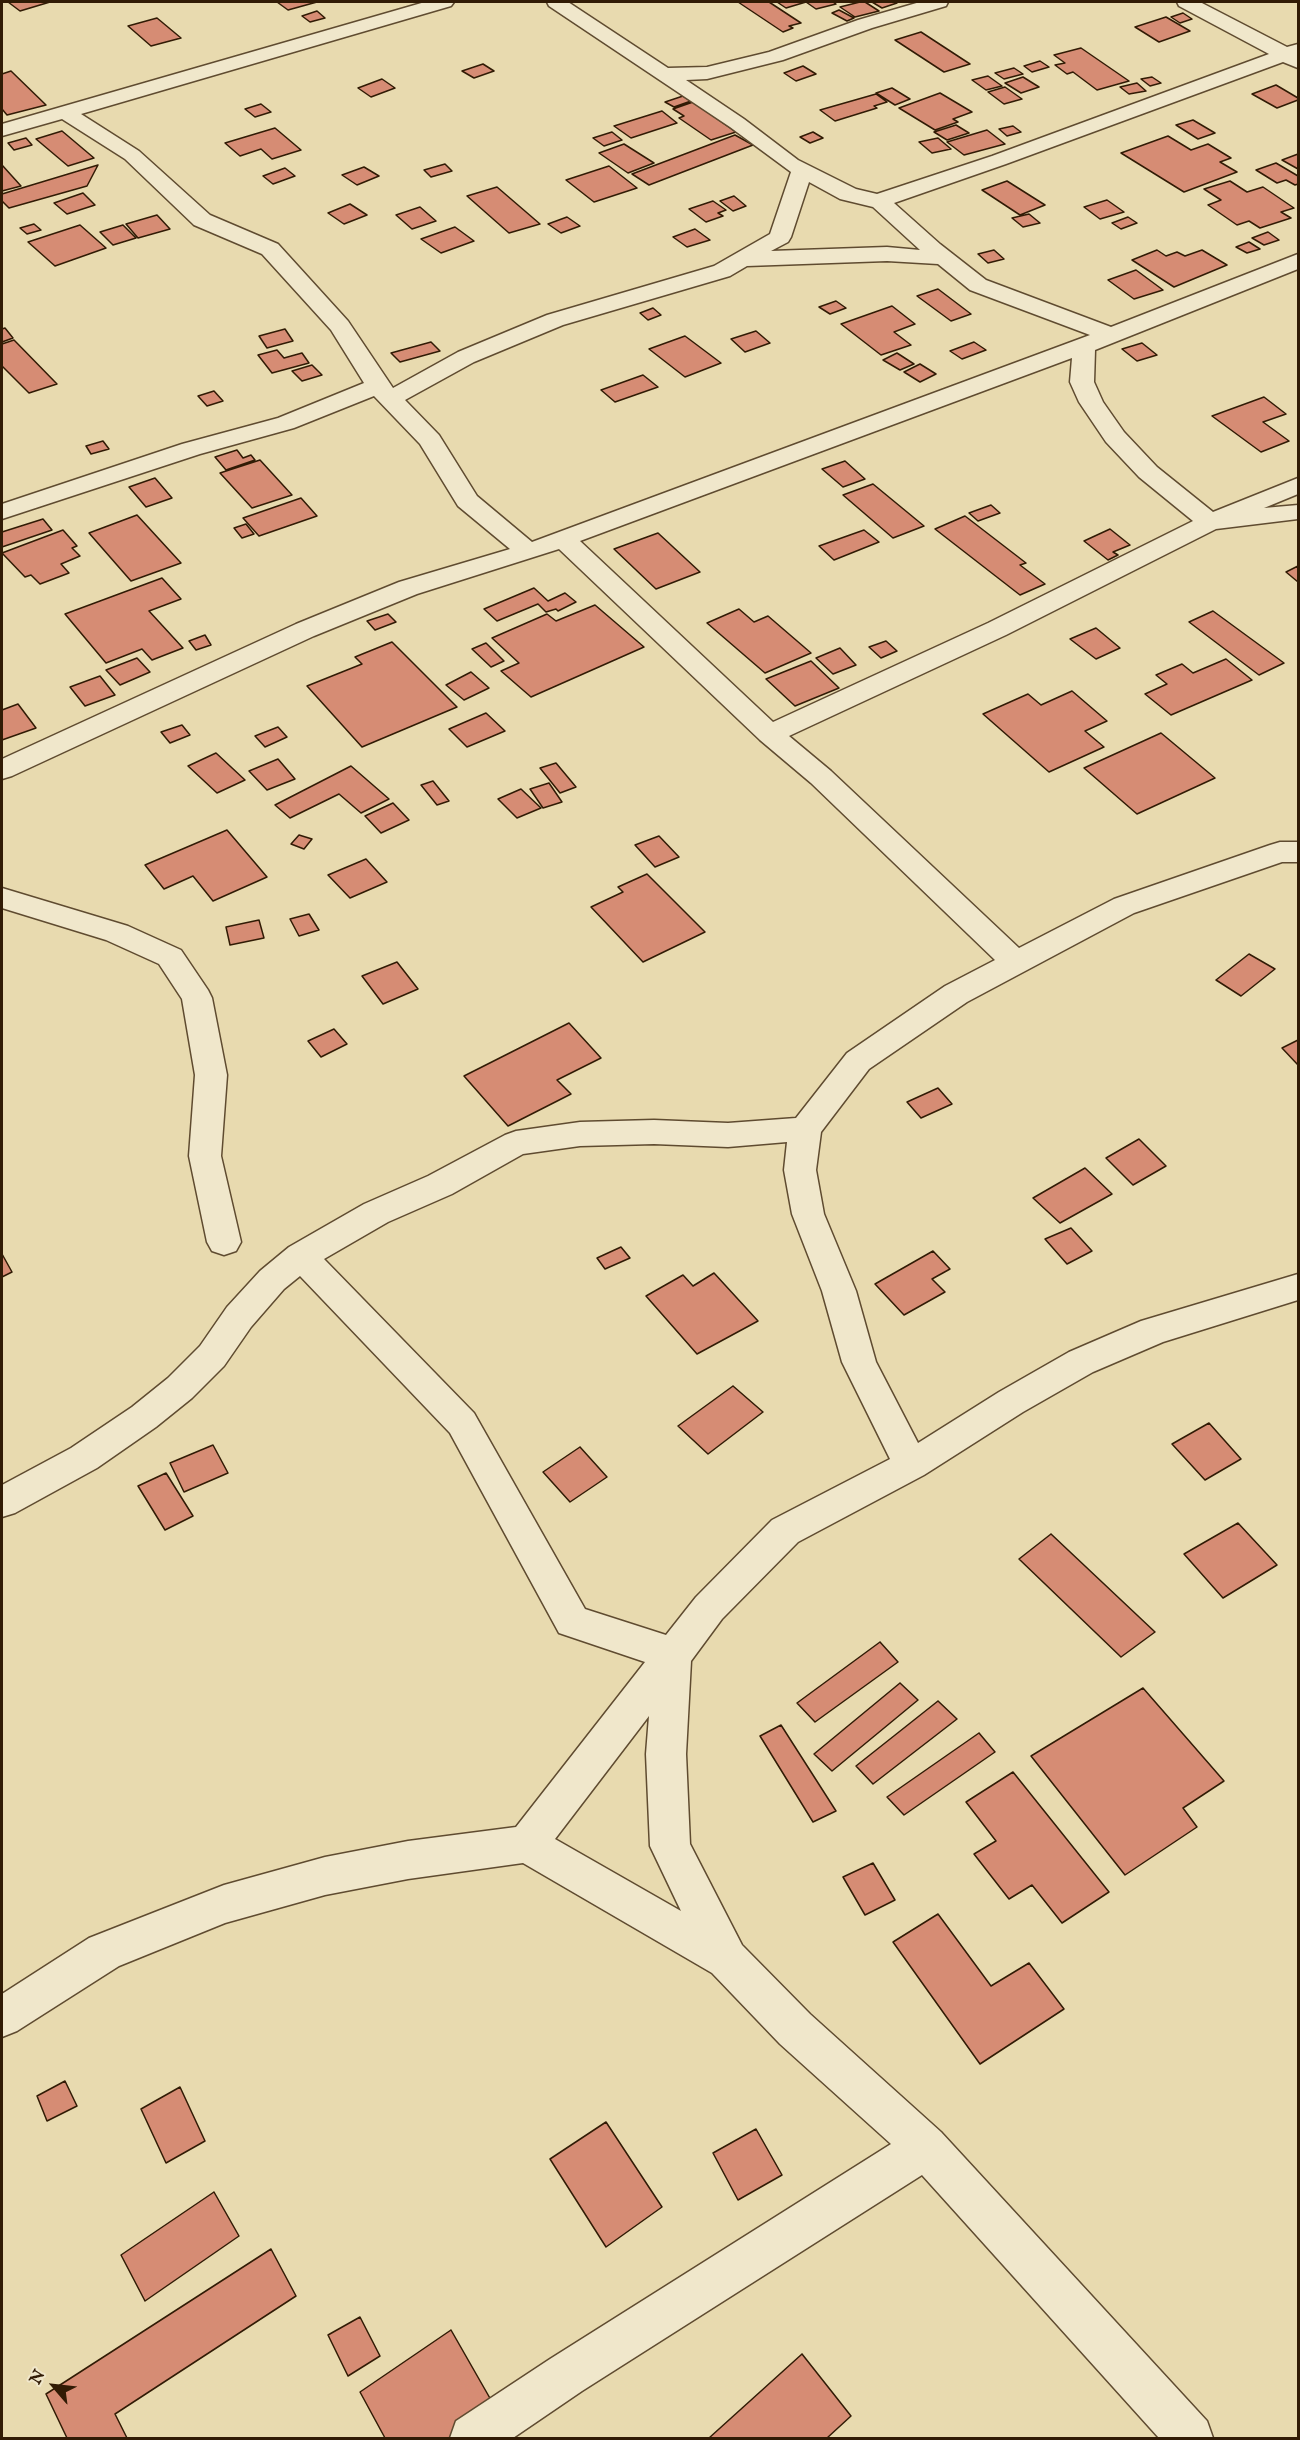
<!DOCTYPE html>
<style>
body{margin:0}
#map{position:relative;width:1300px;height:2440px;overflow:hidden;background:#e8daaf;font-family:"IM FELL English",serif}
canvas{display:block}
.frame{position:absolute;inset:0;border:3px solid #311b05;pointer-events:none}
.north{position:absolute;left:24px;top:2356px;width:60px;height:60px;-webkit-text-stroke:4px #f0e7cb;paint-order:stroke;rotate:298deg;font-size:16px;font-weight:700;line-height:24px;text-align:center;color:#311b05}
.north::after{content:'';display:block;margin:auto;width:21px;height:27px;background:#311b05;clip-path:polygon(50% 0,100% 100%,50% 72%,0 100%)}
</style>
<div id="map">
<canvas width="1300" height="2440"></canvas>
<div class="frame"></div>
<div class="north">N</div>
</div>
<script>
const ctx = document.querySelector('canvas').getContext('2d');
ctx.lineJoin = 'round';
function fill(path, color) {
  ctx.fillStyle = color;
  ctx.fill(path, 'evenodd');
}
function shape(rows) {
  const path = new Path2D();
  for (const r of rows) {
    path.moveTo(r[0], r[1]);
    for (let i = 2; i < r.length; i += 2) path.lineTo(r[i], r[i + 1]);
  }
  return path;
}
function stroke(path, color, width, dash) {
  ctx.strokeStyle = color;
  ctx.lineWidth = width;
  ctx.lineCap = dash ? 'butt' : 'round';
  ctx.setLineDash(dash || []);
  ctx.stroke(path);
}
const building = shape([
 [8,2,50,2,20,11,8,2],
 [277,2,317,2,288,10,277,2],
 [738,2,769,2,801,23,789,26,793,28,783,32,738,2],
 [777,2,833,2,836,4,816,9,806,2,786,8,777,2],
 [860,2,865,2,879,11,855,17,840,7,860,2],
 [872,2,895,2,897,3,882,8,872,2],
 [839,10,854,18,847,21,832,13,839,10],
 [317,11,325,18,310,22,302,16,317,11],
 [1183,13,1192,19,1180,23,1171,17,1183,13],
 [1166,17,1190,31,1159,42,1135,27,1166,17],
 [157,18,181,38,151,46,128,26,157,18],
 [921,32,970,64,944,72,895,40,921,32],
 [1081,48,1129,81,1097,90,1073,72,1067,74,1055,65,1065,63,1054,55,1081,48],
 [1040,61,1049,67,1032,72,1024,66,1040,61],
 [483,64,494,71,474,78,462,71,483,64],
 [803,66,816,74,796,81,784,73,803,66],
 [1014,68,1023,74,1004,79,995,73,1014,68],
 [11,71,46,105,7,115,2,109,2,74,11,71],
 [988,76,1002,86,986,90,972,80,988,76],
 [1023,77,1039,87,1021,93,1005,83,1023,77],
 [1152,77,1161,83,1150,86,1141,79,1152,77],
 [382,79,395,88,371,97,358,88,382,79],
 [1137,83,1146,91,1129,94,1120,87,1137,83],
 [1276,85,1298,98,1298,100,1277,108,1252,94,1276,85],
 [1005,87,1022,99,1004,104,988,92,1005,87],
 [892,88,910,99,895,105,876,93,892,88],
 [940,93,972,112,953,119,958,122,935,130,899,108,940,93],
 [876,94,887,102,874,106,877,108,835,121,820,110,876,94],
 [683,96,691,101,674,107,665,102,683,96],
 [693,102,736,132,711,140,679,118,684,116,673,109,693,102],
 [261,104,271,112,255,117,245,109,261,104],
 [662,111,677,123,631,138,614,126,662,111],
 [1193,120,1215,133,1198,139,1176,125,1193,120],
 [956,125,969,133,947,140,934,132,956,125],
 [1013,126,1021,132,1007,136,999,129,1013,126],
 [275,128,301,150,272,159,261,149,240,156,225,143,275,128],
 [987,130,1005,144,964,155,947,142,987,130],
 [62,131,94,158,68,166,36,139,62,131],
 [612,132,622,140,604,146,593,138,612,132],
 [813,132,823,138,810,143,800,137,813,132],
 [735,135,753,145,649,185,632,174,735,135],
 [1168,136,1191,150,1208,144,1231,158,1220,162,1237,172,1184,192,1121,153,1168,136],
 [26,138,32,145,14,150,8,143,26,138],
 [938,138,951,149,932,153,919,142,938,138],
 [624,144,654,163,628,173,599,153,624,144],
 [1298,154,1298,169,1282,160,1298,154],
 [1276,163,1298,176,1298,184,1295,185,1286,180,1277,183,1256,170,1276,163],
 [445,164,452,171,431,177,424,170,445,164],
 [2,165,21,186,2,191,2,165],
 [98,165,87,186,9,208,2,201,2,194,98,165],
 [609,166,637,188,594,202,566,180,609,166],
 [364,167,379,176,357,185,342,175,364,167],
 [285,168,295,176,273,184,263,176,285,168],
 [1007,181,1045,205,1020,215,982,190,1007,181],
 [1230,181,1247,192,1263,187,1294,208,1281,212,1291,218,1260,228,1249,221,1237,225,1208,205,1221,200,1204,189,1230,181],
 [497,187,540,224,509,233,467,196,497,187],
 [83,193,95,205,67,214,54,203,83,193],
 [734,196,746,206,733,211,720,201,734,196],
 [1107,200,1124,212,1100,219,1084,207,1107,200],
 [713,201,726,210,718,213,723,216,706,222,689,209,713,201],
 [350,204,367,215,344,224,328,213,350,204],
 [420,207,436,221,412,229,396,215,420,207],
 [1029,214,1040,223,1023,227,1012,218,1029,214],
 [157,215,170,229,138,238,126,224,157,215],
 [567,217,580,226,561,233,548,224,567,217],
 [1128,217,1137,223,1121,229,1112,223,1128,217],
 [34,224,41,230,27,234,20,228,34,224],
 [80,225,106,248,55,266,28,242,80,225],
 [123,225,136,238,113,245,100,232,123,225],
 [455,227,474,241,441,253,421,239,455,227],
 [695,229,710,240,687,247,673,237,695,229],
 [1268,232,1279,240,1264,245,1252,238,1268,232],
 [1249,242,1260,249,1247,253,1236,247,1249,242],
 [994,250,1004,259,988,263,978,254,994,250],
 [1157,250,1166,256,1177,252,1185,256,1202,250,1227,265,1174,287,1132,260,1157,250],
 [1136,270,1163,290,1134,299,1108,280,1136,270],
 [938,289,971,314,951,321,917,296,938,289],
 [836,301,846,308,830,314,819,307,836,301],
 [892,306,915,324,894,332,911,345,881,355,841,324,892,306],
 [653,308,661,315,648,320,640,313,653,308],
 [5,328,13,338,2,342,2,329,5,328],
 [285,329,293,341,267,348,259,336,285,329],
 [756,331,770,343,745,352,731,339,756,331],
 [685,336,721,363,685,377,649,349,685,336],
 [14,340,57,384,29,393,2,366,2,344,14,340],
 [431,342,440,351,400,362,391,353,431,342],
 [974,342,986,350,962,359,950,351,974,342],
 [1142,343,1157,355,1137,361,1122,349,1142,343],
 [277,350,284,358,302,353,309,363,272,373,258,355,277,350],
 [897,353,914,364,900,370,883,360,897,353],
 [920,364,936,374,920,382,904,372,920,364],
 [312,365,322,375,302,381,292,371,312,365],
 [643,375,658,387,615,402,601,390,643,375],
 [214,391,223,401,207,406,198,396,214,391],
 [1264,397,1286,414,1263,422,1289,441,1261,452,1212,416,1264,397],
 [103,441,109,449,91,454,86,446,103,441],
 [237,450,243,458,251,455,255,460,226,470,215,457,237,450],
 [260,460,292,495,252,508,220,473,260,460],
 [845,461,865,479,843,487,822,469,845,461],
 [155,478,172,498,146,507,129,487,155,478],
 [873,484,924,526,893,538,843,495,873,484],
 [301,498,317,516,259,536,243,518,301,498],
 [991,505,1000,513,978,521,969,513,991,505],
 [137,515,181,563,131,581,89,533,137,515],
 [965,516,1026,563,1020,565,1045,584,1020,595,935,529,965,516],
 [43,519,52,530,2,547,2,532,43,519],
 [246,524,254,534,242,538,234,528,246,524],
 [1110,529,1130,545,1113,552,1118,555,1108,560,1084,541,1110,529],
 [63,530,77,546,72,548,80,556,61,564,69,573,40,584,31,575,25,577,2,553,63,530],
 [864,530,879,542,834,560,819,546,864,530],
 [658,533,700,572,656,589,614,549,658,533],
 [1298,566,1298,582,1286,572,1298,566],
 [162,578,181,599,149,611,183,648,152,660,142,649,106,663,65,614,162,578],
 [534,588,548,601,565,593,576,602,558,611,556,609,546,612,538,604,497,621,484,609,534,588],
 [595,605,644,647,531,697,501,671,519,663,492,638,547,614,556,621,595,605],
 [739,609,754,622,768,616,811,653,765,673,707,623,739,609],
 [1213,611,1284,663,1259,675,1189,622,1213,611],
 [388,614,396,622,375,630,367,621,388,614],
 [1096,628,1120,648,1096,659,1070,639,1096,628],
 [205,635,211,645,196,650,189,641,205,635],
 [886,641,897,651,881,658,869,647,886,641],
 [392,642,457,707,362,747,307,686,362,664,355,657,392,642],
 [486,643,504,661,491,667,472,649,486,643],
 [840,648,856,665,833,674,816,658,840,648],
 [137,658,150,672,120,685,106,670,137,658],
 [1226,659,1252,680,1171,715,1145,694,1167,684,1156,675,1182,664,1193,673,1226,659],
 [811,661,839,688,795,706,766,679,811,661],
 [471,672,489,688,464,700,446,685,471,672],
 [100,676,115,695,85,706,70,687,100,676],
 [1072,691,1107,721,1085,731,1104,747,1049,772,983,714,1028,694,1041,705,1072,691],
 [18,704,36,728,2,740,2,710,18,704],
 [486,713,505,731,467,747,449,729,486,713],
 [182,725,190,735,170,743,161,732,182,725],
 [278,727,287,737,265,747,255,736,278,727],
 [1161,733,1215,778,1137,814,1084,768,1161,733],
 [216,753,245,780,217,793,188,766,216,753],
 [278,759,295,779,267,790,249,771,278,759],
 [556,763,576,787,560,793,540,768,556,763],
 [351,766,389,799,361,813,339,794,290,818,275,805,351,766],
 [433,781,449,801,437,805,421,785,433,781],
 [549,783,562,802,543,808,530,789,549,783],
 [521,789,541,808,517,818,498,799,521,789],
 [393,803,409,820,381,833,365,816,393,803],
 [227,830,267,877,213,901,193,876,164,889,145,865,227,830],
 [299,835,312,839,304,849,291,844,299,835],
 [659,836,679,857,655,867,635,845,659,836],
 [366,859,387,882,350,898,328,875,366,859],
 [647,874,705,932,643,962,591,907,623,892,618,887,647,874],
 [309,914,319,930,299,936,290,919,309,914],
 [259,920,264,938,230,945,226,927,259,920],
 [1249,954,1275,969,1241,996,1216,980,1249,954],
 [397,962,418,989,383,1004,362,976,397,962],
 [569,1023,601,1058,557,1080,571,1094,508,1126,464,1076,569,1023],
 [334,1029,347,1044,321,1057,308,1041,334,1029],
 [1298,1040,1298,1065,1282,1048,1298,1040],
 [938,1088,952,1104,921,1118,907,1102,938,1088],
 [1139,1139,1166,1166,1133,1185,1106,1158,1139,1139],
 [1085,1168,1112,1194,1060,1223,1033,1198,1085,1168],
 [1071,1228,1092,1251,1067,1264,1045,1239,1071,1228],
 [621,1247,630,1258,605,1269,597,1258,621,1247],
 [933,1251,950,1269,932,1279,945,1292,904,1315,875,1284,933,1251],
 [2,1254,12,1272,2,1277,2,1254],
 [714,1273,758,1321,697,1354,646,1296,683,1275,693,1286,714,1273],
 [733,1386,763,1412,708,1454,678,1426,733,1386],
 [1209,1423,1241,1459,1205,1480,1172,1444,1209,1423],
 [213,1445,228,1473,184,1492,170,1463,213,1445],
 [580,1447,607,1477,570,1502,543,1472,580,1447],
 [166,1473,193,1516,165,1530,138,1486,166,1473],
 [1238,1523,1277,1565,1223,1598,1184,1554,1238,1523],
 [1051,1534,1155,1632,1121,1657,1019,1559,1051,1534],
 [880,1642,898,1662,815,1722,797,1703,880,1642],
 [900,1683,918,1700,832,1771,814,1754,900,1683],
 [1143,1688,1224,1781,1183,1808,1197,1827,1125,1875,1031,1756,1143,1688],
 [938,1701,957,1719,873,1784,856,1766,938,1701],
 [781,1725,836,1811,813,1822,760,1736,781,1725],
 [979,1733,995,1752,904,1815,887,1797,979,1733],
 [1013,1772,1109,1892,1062,1923,1032,1885,1009,1899,974,1854,996,1841,966,1802,1013,1772],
 [873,1863,895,1900,865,1915,843,1877,873,1863],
 [938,1914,991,1986,1029,1963,1064,2009,980,2064,893,1942,938,1914],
 [65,2081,77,2106,47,2121,37,2096,65,2081],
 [180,2087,205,2141,166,2163,141,2109,180,2087],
 [606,2122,662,2207,606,2247,550,2159,606,2122],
 [756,2129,782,2175,738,2200,713,2153,756,2129],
 [214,2192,239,2236,145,2301,121,2255,214,2192],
 [271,2249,296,2296,115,2414,127,2438,67,2438,46,2394,271,2249],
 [360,2317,380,2356,348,2376,328,2335,360,2317],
 [451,2330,495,2407,450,2438,385,2438,360,2392,451,2330],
 [802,2354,851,2416,827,2438,709,2438,802,2354]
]);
fill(building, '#d68c74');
stroke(building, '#311b05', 1.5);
const minor = shape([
 [425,2,454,2,451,6,81,114,139,151,210,215,278,244,348,321,393,388,458,352,547,315,714,266,770,234,791,172,730,127,549,6,547,2,568,2,668,68,707,67,769,52,858,20,920,2,948,2,946,6,872,28,783,60,707,79,686,80,744,119,798,160,856,189,877,194,992,156,1269,54,1179,6,1177,2,1200,2,1287,47,1298,44,1298,68,1283,62,1006,164,894,203,940,244,986,280,1111,327,1298,254,1298,269,1095,350,1094,382,1103,402,1124,432,1157,467,1213,512,1298,478,1298,494,1264,508,1298,505,1298,519,1216,529,1006,635,789,736,831,771,1019,948,1114,899,1270,845,1280,842,1298,842,1298,862,1282,862,1134,913,967,1002,869,1069,821,1132,816,1170,824,1214,856,1291,876,1362,918,1443,999,1392,1069,1352,1141,1321,1298,1274,1298,1300,1163,1342,1093,1372,1023,1412,924,1475,798,1542,722,1619,691,1661,686,1754,690,1844,742,1945,810,2014,941,2132,1207,2421,1213,2438,1159,2438,922,2175,582,2391,513,2438,450,2438,456,2421,550,2359,891,2144,780,2044,712,1973,523,1863,408,1879,325,1895,225,1923,119,1966,17,2031,2,2037,2,1994,89,1938,224,1885,325,1857,408,1841,516,1827,645,1662,559,1633,450,1433,300,1276,284,1289,251,1327,224,1366,192,1398,156,1427,97,1468,15,1513,2,1517,2,1485,71,1448,132,1407,168,1378,200,1346,227,1307,260,1271,289,1247,364,1204,428,1176,505,1135,516,1131,580,1122,654,1120,728,1123,796,1118,847,1053,945,986,995,960,811,783,760,740,559,549,417,594,314,636,12,776,2,779,2,759,296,624,399,582,510,549,458,506,420,444,374,396,294,428,200,454,2,519,2,504,182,444,278,418,364,383,331,330,262,254,194,225,125,159,62,119,2,136,2,124,425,2],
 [809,182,840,199,873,207,920,250,887,247,771,251,788,242,791,237,809,182],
 [887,261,938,264,970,290,1090,335,532,542,477,496,439,435,405,400,474,362,563,325,730,276,747,266,887,261],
 [1072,358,1070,382,1079,402,1106,442,1139,477,1193,521,988,623,773,722,580,541,1072,358],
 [787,1142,784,1170,792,1214,822,1291,842,1362,890,1459,772,1520,696,1597,666,1635,585,1609,474,1413,324,1259,388,1222,452,1194,523,1154,580,1146,654,1144,728,1147,787,1142],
 [649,1716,646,1754,650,1846,681,1911,555,1839,649,1716],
 [2,888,128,926,181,950,208,990,212,998,227,1075,221,1156,241,1242,236,1251,224,1255,212,1251,207,1242,189,1156,195,1075,182,999,159,964,106,940,2,908,2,888]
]);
stroke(minor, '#5f4b30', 3);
fill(minor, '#f0e7cb');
</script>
